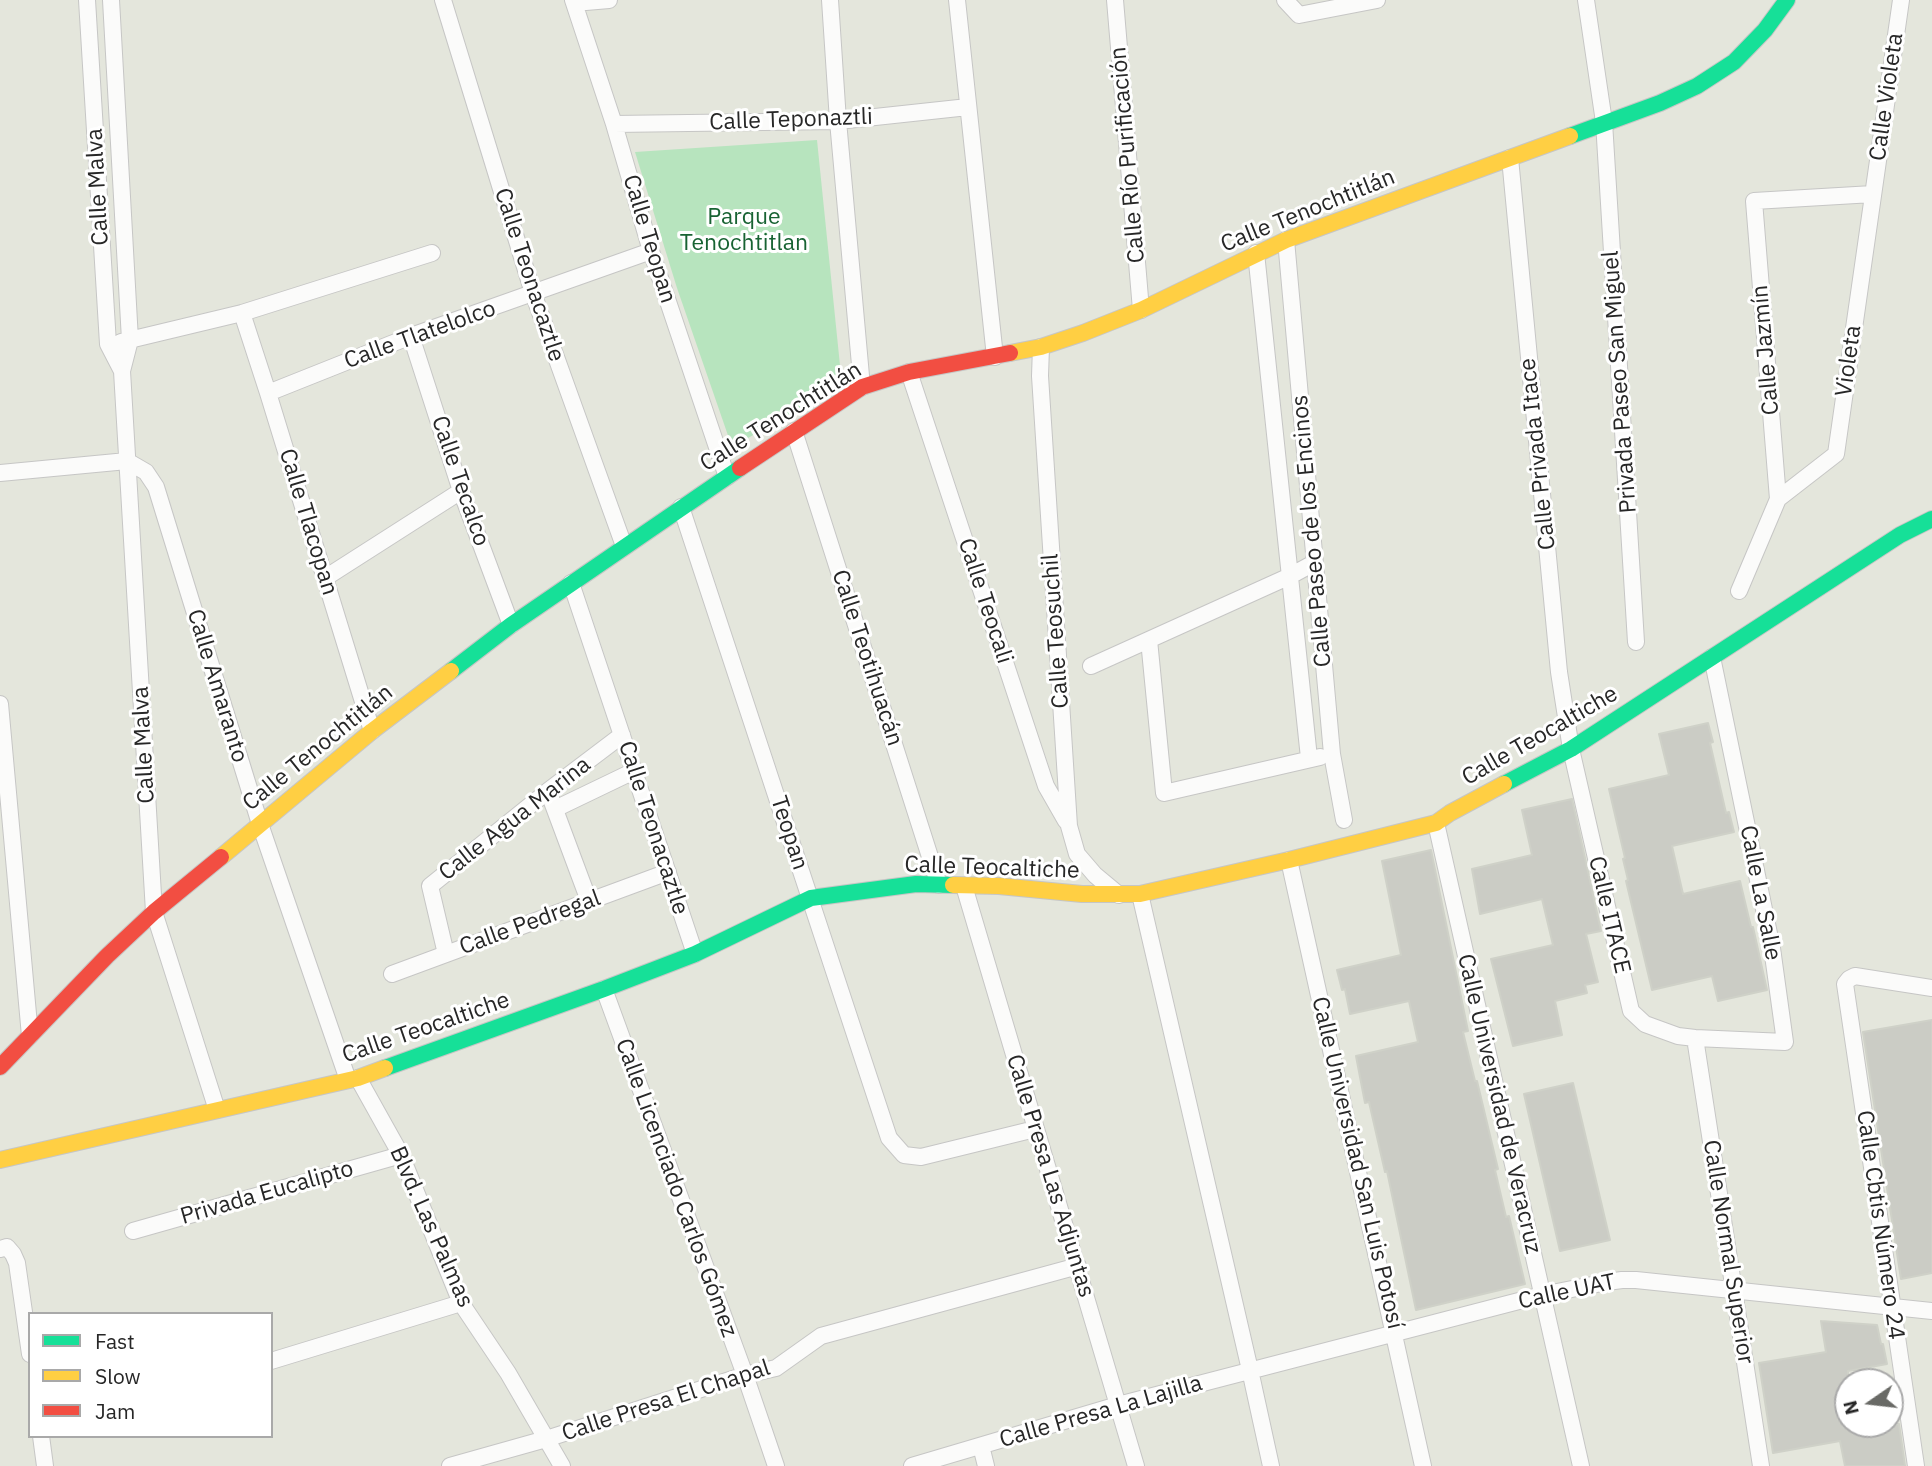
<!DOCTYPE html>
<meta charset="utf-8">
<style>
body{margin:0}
#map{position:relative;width:1932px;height:1466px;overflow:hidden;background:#e4e6dc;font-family:"IBM Plex Sans",sans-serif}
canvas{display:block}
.legend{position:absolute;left:28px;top:1312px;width:245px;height:126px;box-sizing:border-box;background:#fff;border:2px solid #a9a9a9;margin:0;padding:9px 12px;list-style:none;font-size:21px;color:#272727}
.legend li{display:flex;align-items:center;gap:14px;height:35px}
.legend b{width:35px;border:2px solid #a9a9a9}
.north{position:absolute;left:1834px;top:1368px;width:70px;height:70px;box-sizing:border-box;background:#fff;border:2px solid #a9a9a9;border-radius:50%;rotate:256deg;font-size:19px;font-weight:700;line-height:28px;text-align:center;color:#272727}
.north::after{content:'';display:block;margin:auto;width:24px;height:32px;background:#696a66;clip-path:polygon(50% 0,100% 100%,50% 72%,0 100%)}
</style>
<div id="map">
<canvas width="1932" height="1466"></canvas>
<ul class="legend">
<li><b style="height:9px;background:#16e098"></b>Fast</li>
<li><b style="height:9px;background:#ffcf43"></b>Slow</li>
<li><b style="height:9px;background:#f24e42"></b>Jam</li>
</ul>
<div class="north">N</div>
</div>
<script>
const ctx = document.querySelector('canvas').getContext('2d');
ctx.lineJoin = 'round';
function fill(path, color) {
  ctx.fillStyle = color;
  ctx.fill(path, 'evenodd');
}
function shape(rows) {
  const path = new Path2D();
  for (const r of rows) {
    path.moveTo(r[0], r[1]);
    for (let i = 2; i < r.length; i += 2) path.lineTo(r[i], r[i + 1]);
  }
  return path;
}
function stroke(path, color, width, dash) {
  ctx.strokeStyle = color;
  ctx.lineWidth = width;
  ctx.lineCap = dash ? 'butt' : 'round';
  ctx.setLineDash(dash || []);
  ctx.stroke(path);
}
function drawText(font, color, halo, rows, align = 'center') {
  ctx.font = font + ' "IBM Plex Sans",sans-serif';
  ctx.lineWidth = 6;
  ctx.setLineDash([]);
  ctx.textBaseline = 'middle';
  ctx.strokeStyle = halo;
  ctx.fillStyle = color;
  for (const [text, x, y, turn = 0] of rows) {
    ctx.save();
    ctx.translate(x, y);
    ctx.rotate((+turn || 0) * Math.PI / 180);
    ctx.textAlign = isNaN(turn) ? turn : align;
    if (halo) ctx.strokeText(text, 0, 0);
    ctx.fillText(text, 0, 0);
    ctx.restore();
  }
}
fill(shape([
 [817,140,842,385,732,447,677,288,635,152]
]), '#b7e4be');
const building = shape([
 [1708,723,1713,742,1710,743,1726,813,1729,812,1734,832,1672,846,1683,894,1740,881,1751,927,1753,927,1767,990,1718,1001,1712,976,1652,990,1626,881,1628,880,1623,859,1625,858,1609,789,1669,775,1659,734,1708,723],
 [1572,799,1601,931,1586,934,1598,982,1585,985,1587,993,1555,1001,1562,1035,1513,1046,1491,959,1553,945,1542,899,1480,914,1472,869,1532,855,1522,810,1572,799],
 [1431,850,1468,1031,1463,1032,1475,1081,1477,1081,1498,1169,1495,1170,1506,1217,1509,1216,1525,1284,1416,1310,1387,1171,1385,1172,1369,1102,1365,1103,1356,1056,1418,1042,1409,1001,1350,1014,1345,989,1342,990,1337,970,1401,955,1382,861,1431,850],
 [1932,1020,1932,1273,1901,1279,1863,1032,1932,1020],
 [1573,1083,1610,1240,1560,1251,1524,1094,1573,1083],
 [1821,1321,1877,1325,1881,1344,1883,1344,1887,1364,1848,1371,1848,1424,1899,1424,1905,1466,1845,1466,1840,1441,1773,1453,1759,1363,1826,1352,1821,1321]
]);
fill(building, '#cbccc5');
stroke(building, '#cfd1c8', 2);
const street = shape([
 [87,0,108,344,122,371],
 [111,0,130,340,122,371,154,912,217,1110],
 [443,0,533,293,624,546],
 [573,0,614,124,651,251,727,477],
 [830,0,838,121,862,387],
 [957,0,995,357],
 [1115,0,1141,310],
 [1285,0,1299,15,1377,0],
 [1586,0,1604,122,1636,642],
 [574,3,609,0],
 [614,124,838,121,968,107],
 [1510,158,1559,672,1571,749,1631,1011,1645,1024,1678,1036,1695,1038,1785,1042,1772,948,1712,657],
 [1286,240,1332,754,1344,820],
 [1256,253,1309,758],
 [242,313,268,393,372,731],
 [411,336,461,491,511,625],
 [121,342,242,313,432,253],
 [1041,347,1040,376,1069,826,1077,854,1095,875,1119,895],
 [909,372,1046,786,1066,821],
 [268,393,411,336,651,251],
 [794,431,939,885],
 [127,461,146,472,156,487,260,824,348,1080],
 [0,473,127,461],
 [1778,499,1836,454,1901,0],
 [681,507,889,1138,904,1155,921,1157,1035,1129],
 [325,578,461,491],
 [571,583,695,954],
 [1739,591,1778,499,1754,201,1873,194],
 [1149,640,1164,793,1320,757],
 [1091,666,1290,576,1314,563],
 [0,704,30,1036],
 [548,791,589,901],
 [555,809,634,771],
 [1436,823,1581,1466],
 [1289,860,1423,1466],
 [964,886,1136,1466],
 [1140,894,1250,1370,1271,1466],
 [446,954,430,886,548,791,622,735],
 [392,974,668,872],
 [604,989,745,1375,776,1466],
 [1695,1038,1761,1466],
 [358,1078,401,1155,461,1303,508,1373,562,1466],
 [133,1231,401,1155],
 [0,1249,7,1247,13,1254,17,1263,30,1354],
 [271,1361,461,1303],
 [41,1436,45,1466],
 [981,1446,986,1466],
 [450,1466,546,1439,745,1375,776,1368,821,1336,1078,1266],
 [912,1466,1118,1405,1542,1295,1607,1282,1622,1280,1636,1280,1932,1311],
 [1916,1466,1845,984,1849,979,1855,976,1932,988]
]);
const fast = shape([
 [1570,136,1660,103,1697,86,1734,62,1765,30,1787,0],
 [451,671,511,625,740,468],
 [1504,784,1571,749,1900,535,1932,519],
 [385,1068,604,989,695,954,811,898,916,884,953,885]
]);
const slow = shape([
 [1010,353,1041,347,1083,333,1141,310,1286,240,1570,136],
 [221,857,372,731,451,671],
 [953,885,999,886,1082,894,1140,894,1289,860,1436,823,1450,813,1504,784],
 [0,1160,358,1078,385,1068]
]);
const jam = shape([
 [740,468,862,387,909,372,1010,353],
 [0,1067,107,956,154,912,221,857]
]);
stroke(street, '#c6c6c5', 18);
stroke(fast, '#c6c6c5', 18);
stroke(slow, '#c6c6c5', 18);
stroke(jam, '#c6c6c5', 18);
stroke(street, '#fbfbfa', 16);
stroke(fast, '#16e098', 16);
stroke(slow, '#ffcf43', 16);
stroke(jam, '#f24e42', 16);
drawText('23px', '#272727', '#fff', [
 ["Calle Violeta",1887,97,-82],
 ["Calle Teponaztli",791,120,-2],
 ["Calle Río Purificación",1128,155,-95],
 ["Calle Malva",98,187,-93],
 ["Calle Tenochtitlán",1308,211,-22],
 ["Calle Teopan",649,239,73],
 ["Calle Teonacaztle",529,275,72],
 ["Calle Tlatelolco",420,335,-20],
 ["Calle Jazmín",1766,350,-95],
 ["Violeta",1849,361,-82],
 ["Privada Paseo San Miguel",1620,382,-94],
 ["Calle Tenochtitlán",781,417,-32],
 ["Calle Privada Itace",1538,454,-96],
 ["Calle Tecalco",460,481,71],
 ["Calle Tlacopan",308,522,73],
 ["Calle Paseo de los Encinos",1312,531,-95],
 ["Calle Teocali",985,601,72],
 ["Calle Teosuchil",1056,631,-94],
 ["Calle Teotihuacán",867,658,72],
 ["Calle Amaranto",217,686,73],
 ["Calle Teocaltiche",1540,736,-30],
 ["Calle Malva",144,745,-93],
 ["Calle Tenochtitlán",318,748,-39],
 ["Calle Agua Marina",515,819,-38],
 ["Calle Teonacaztle",653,828,72],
 ["Teopan",789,833,72],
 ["Calle Teocaltiche",992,868,2],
 ["Calle La Salle",1760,893,79],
 ["Calle ITACE",1609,915,77],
 ["Calle Pedregal",530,923,-20],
 ["Calle Teocaltiche",426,1028,-19],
 ["Calle Universidad de Veracruz",1499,1104,77],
 ["Calle Universidad San Luis Potosí",1357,1163,77],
 ["Calle Presa Las Adjuntas",1050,1176,73],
 ["Calle Licenciado Carlos Gómez",676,1188,70],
 ["Privada Eucalipto",267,1193,-16],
 ["Calle Cbtis Número 24",1880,1225,82],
 ["Blvd. Las Palmas",431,1227,66],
 ["Calle Normal Superior",1728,1252,81],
 ["Calle UAT",1567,1292,-12],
 ["Calle Presa El Chapal",666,1401,-18],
 ["Calle Presa La Lajilla",1101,1412,-16]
]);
drawText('23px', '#186333', '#fff', [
 ["Parque",744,217],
 ["Tenochtitlan",744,243]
]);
</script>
